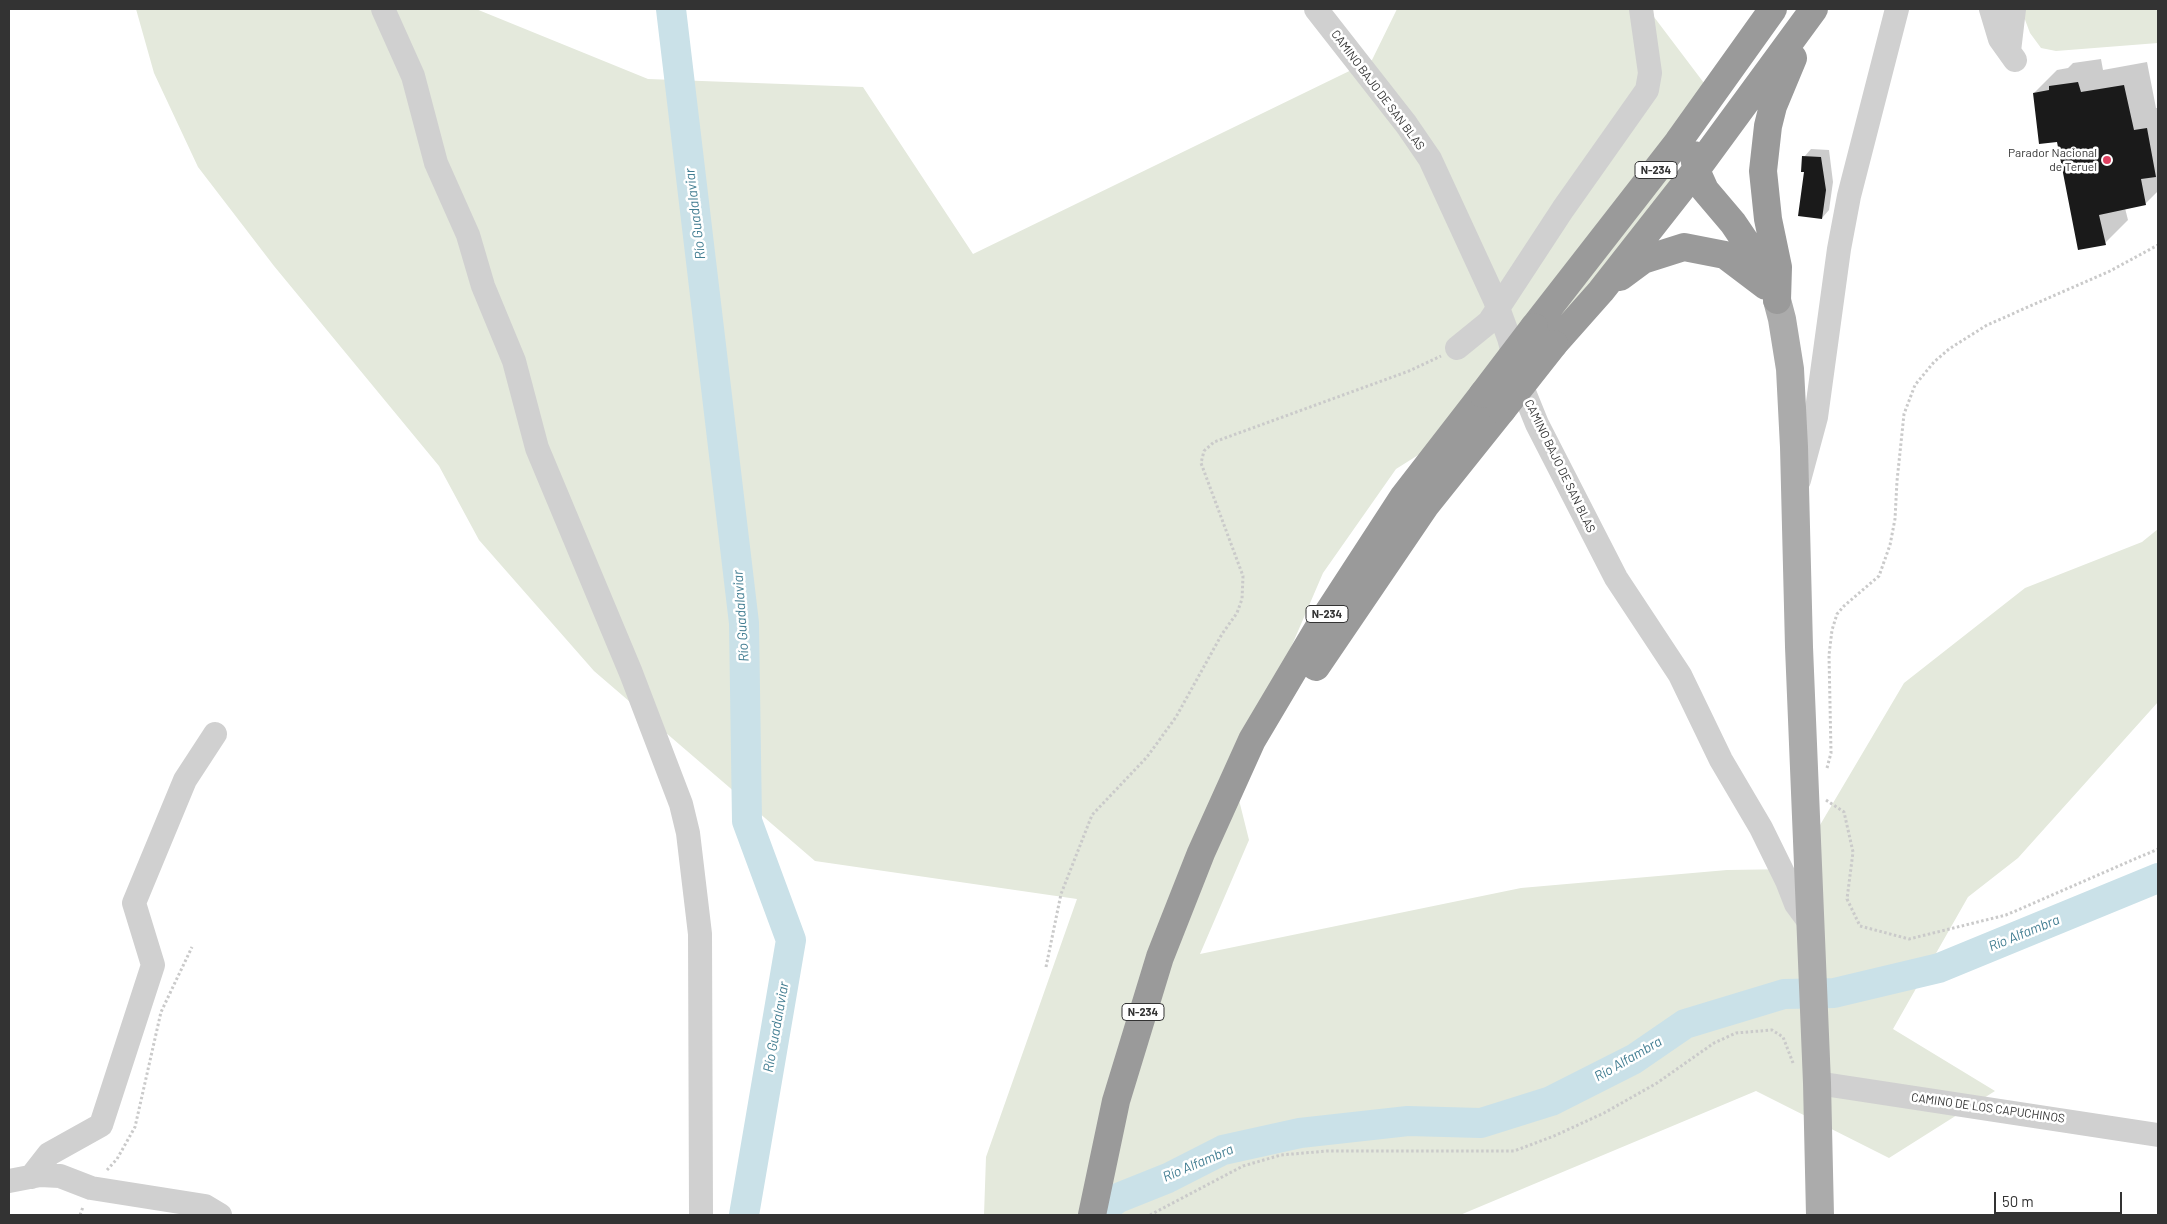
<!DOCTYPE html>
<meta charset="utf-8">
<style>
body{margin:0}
#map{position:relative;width:2167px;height:1224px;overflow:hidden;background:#fff;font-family:Barlow,sans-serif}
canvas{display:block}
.frame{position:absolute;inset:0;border:10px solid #333;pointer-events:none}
.scale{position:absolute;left:1994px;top:1192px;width:128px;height:22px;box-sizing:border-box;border:2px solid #333;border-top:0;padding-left:6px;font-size:15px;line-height:18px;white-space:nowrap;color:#333;-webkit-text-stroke:4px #fff;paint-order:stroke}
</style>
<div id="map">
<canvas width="2167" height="1224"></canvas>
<div class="frame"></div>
<div class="scale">50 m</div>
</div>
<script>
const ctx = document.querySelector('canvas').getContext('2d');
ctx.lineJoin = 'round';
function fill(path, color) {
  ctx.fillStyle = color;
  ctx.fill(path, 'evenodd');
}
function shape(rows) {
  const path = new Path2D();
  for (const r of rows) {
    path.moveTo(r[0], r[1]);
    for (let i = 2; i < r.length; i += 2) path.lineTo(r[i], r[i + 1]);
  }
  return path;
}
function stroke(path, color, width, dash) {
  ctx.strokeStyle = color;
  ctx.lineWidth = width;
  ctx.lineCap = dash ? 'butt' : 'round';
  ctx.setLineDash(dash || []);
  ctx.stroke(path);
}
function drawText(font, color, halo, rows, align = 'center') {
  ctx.font = font + ' Barlow,sans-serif';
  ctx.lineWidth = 5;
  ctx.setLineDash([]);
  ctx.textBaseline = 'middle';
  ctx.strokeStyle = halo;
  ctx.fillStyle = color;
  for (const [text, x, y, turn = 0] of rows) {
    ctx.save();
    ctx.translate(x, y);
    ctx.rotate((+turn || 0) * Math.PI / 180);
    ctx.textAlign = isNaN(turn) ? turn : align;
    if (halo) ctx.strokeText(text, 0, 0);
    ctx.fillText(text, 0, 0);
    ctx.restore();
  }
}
fill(shape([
 [136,9,476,9,648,79,863,87,973,254,1372,60,1397,9,1648,9,1710,91,1629,276,1523,389,1396,469,1323,573,1234,780,1249,840,1200,954,1521,888,1727,870,1794,869,1904,683,2025,588,2142,542,2158,529,2158,702,2018,858,1968,897,1893,1029,1995,1091,1889,1158,1756,1091,1460,1215,984,1215,986,1157,1077,899,815,861,594,671,479,540,439,466,274,266,198,167,154,73],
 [2021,9,2158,9,2158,43,2056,51,2041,48,2030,33]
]), '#e4e9dc');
fill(shape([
 [2101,59,2103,70,2147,62,2156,108,2158,108,2158,191,2145,204,2125,208,2128,220,2105,243,2034,93,2057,70,2068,68,2073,63],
 [1811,149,1829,150,1833,182,1829,210,1822,218,1806,171,1804,157]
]), '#0003');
stroke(shape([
 [671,9,744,623,747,821,791,940,744,1215],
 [1095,1215,1118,1198,1168,1178,1223,1150,1300,1133,1408,1121,1481,1123,1551,1101,1634,1059,1685,1024,1784,994,1834,993,1939,968,2158,878]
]), '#cae1e8', 30);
fill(shape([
 [2078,82,2081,92,2124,85,2134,130,2147,128,2156,177,2141,179,2146,205,2099,215,2106,245,2078,250,2057,142,2039,144,2033,93,2049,90,2049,86],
 [1802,156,1821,157,1826,190,1822,219,1798,216,1804,172,1801,172]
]), '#1a1a1a');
stroke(shape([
 [1827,768,1831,753,1829,655,1832,630,1837,614,1844,606,1879,576,1890,545,1895,519,1897,481,1904,414,1915,385,1934,362,1949,349,1987,325,2110,271,2158,245],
 [1826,800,1844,812,1853,852,1847,899,1860,926,1909,939,2006,915,2158,849],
 [1046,967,1061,894,1092,815,1147,757,1176,717,1222,634,1237,613,1242,599,1243,576,1201,463,1204,451,1214,442,1409,371,1441,356],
 [107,1170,117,1159,135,1127,161,1012,192,947],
 [80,1215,83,1207],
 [1150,1215,1243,1166,1281,1155,1327,1151,1514,1151,1554,1136,1604,1113,1657,1083,1714,1043,1736,1033,1772,1030,1783,1037,1793,1063]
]), '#cacaca', 3, [2.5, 2.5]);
stroke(shape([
 [383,9,413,76,436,163,468,235,483,286,514,361,537,448,631,673,681,804,688,833,700,934,701,1215],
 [1316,9,1406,124,1430,159,1495,300,1509,338,1522,387,1537,424,1616,578,1680,675,1721,760,1761,828,1787,881,1796,904,1810,923],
 [1991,9,2000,39,2015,60],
 [2009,51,2014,9],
 [1457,348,1489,322,1563,209,1647,90,1650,73,1641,9],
 [1799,480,1816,417,1839,249,1849,196,1897,9],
 [1817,1083,2158,1135],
 [31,1177,49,1154,101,1125,153,965,134,903,185,780,215,734],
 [9,1181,40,1175,60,1176,91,1188,205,1206,220,1215]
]), '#d0d0d0', 24);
stroke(shape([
 [1777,300,1782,319,1790,369,1794,447,1799,647,1817,1083,1820,1215]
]), '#ababab', 28);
stroke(shape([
 [1694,155,1696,170,1705,190,1733,223,1754,254,1765,285],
 [1620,277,1643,260,1684,247,1725,255,1766,286],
 [1777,300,1778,267,1768,219,1763,171,1768,126,1773,106,1793,58],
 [1534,327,1678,142,1773,9],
 [1554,344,1601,291,1696,170,1814,9],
 [1316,667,1426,505,1502,410],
 [1092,1215,1116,1101,1160,957,1201,853,1252,740,1322,622,1404,496,1483,394]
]), '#9a9a9a', 28);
stroke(shape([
 [1483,394,1534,327],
 [1502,410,1554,344]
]), '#9a9a9a', 28);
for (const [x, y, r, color] of [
 [2107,160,5,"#de4161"]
]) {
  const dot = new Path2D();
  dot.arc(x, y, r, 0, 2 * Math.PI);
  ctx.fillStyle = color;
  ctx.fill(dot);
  stroke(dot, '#fff', 2);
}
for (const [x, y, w] of [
 [1656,170,42],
 [1327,614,42],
 [1143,1012,42]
]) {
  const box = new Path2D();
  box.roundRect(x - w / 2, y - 8.5, w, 17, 4);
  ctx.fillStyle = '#fff';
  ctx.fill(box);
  stroke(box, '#333', 1);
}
drawText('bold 11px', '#333', null, [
 ["N-234",1656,170],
 ["N-234",1327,614],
 ["N-234",1143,1012]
]);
drawText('12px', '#333', '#fff', [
 ["CAMINO BAJO DE SAN BLAS",1378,90,53],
 ["CAMINO BAJO DE SAN BLAS",1560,466,64],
 ["CAMINO DE LOS CAPUCHINOS",1988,1108,8]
]);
drawText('12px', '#333', '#fff', [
 ["Parador Nacional",2097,153],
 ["de Teruel",2097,167]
], 'right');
drawText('italic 14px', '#437e92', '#fff', [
 ["Río Guadalaviar",695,214,-97],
 ["Río Guadalaviar",741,616,-94],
 ["Río Alfambra",2024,933,-22],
 ["Río Guadalaviar",776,1027,-80],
 ["Río Alfambra",1628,1059,-30],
 ["Río Alfambra",1198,1163,-23]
]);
</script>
